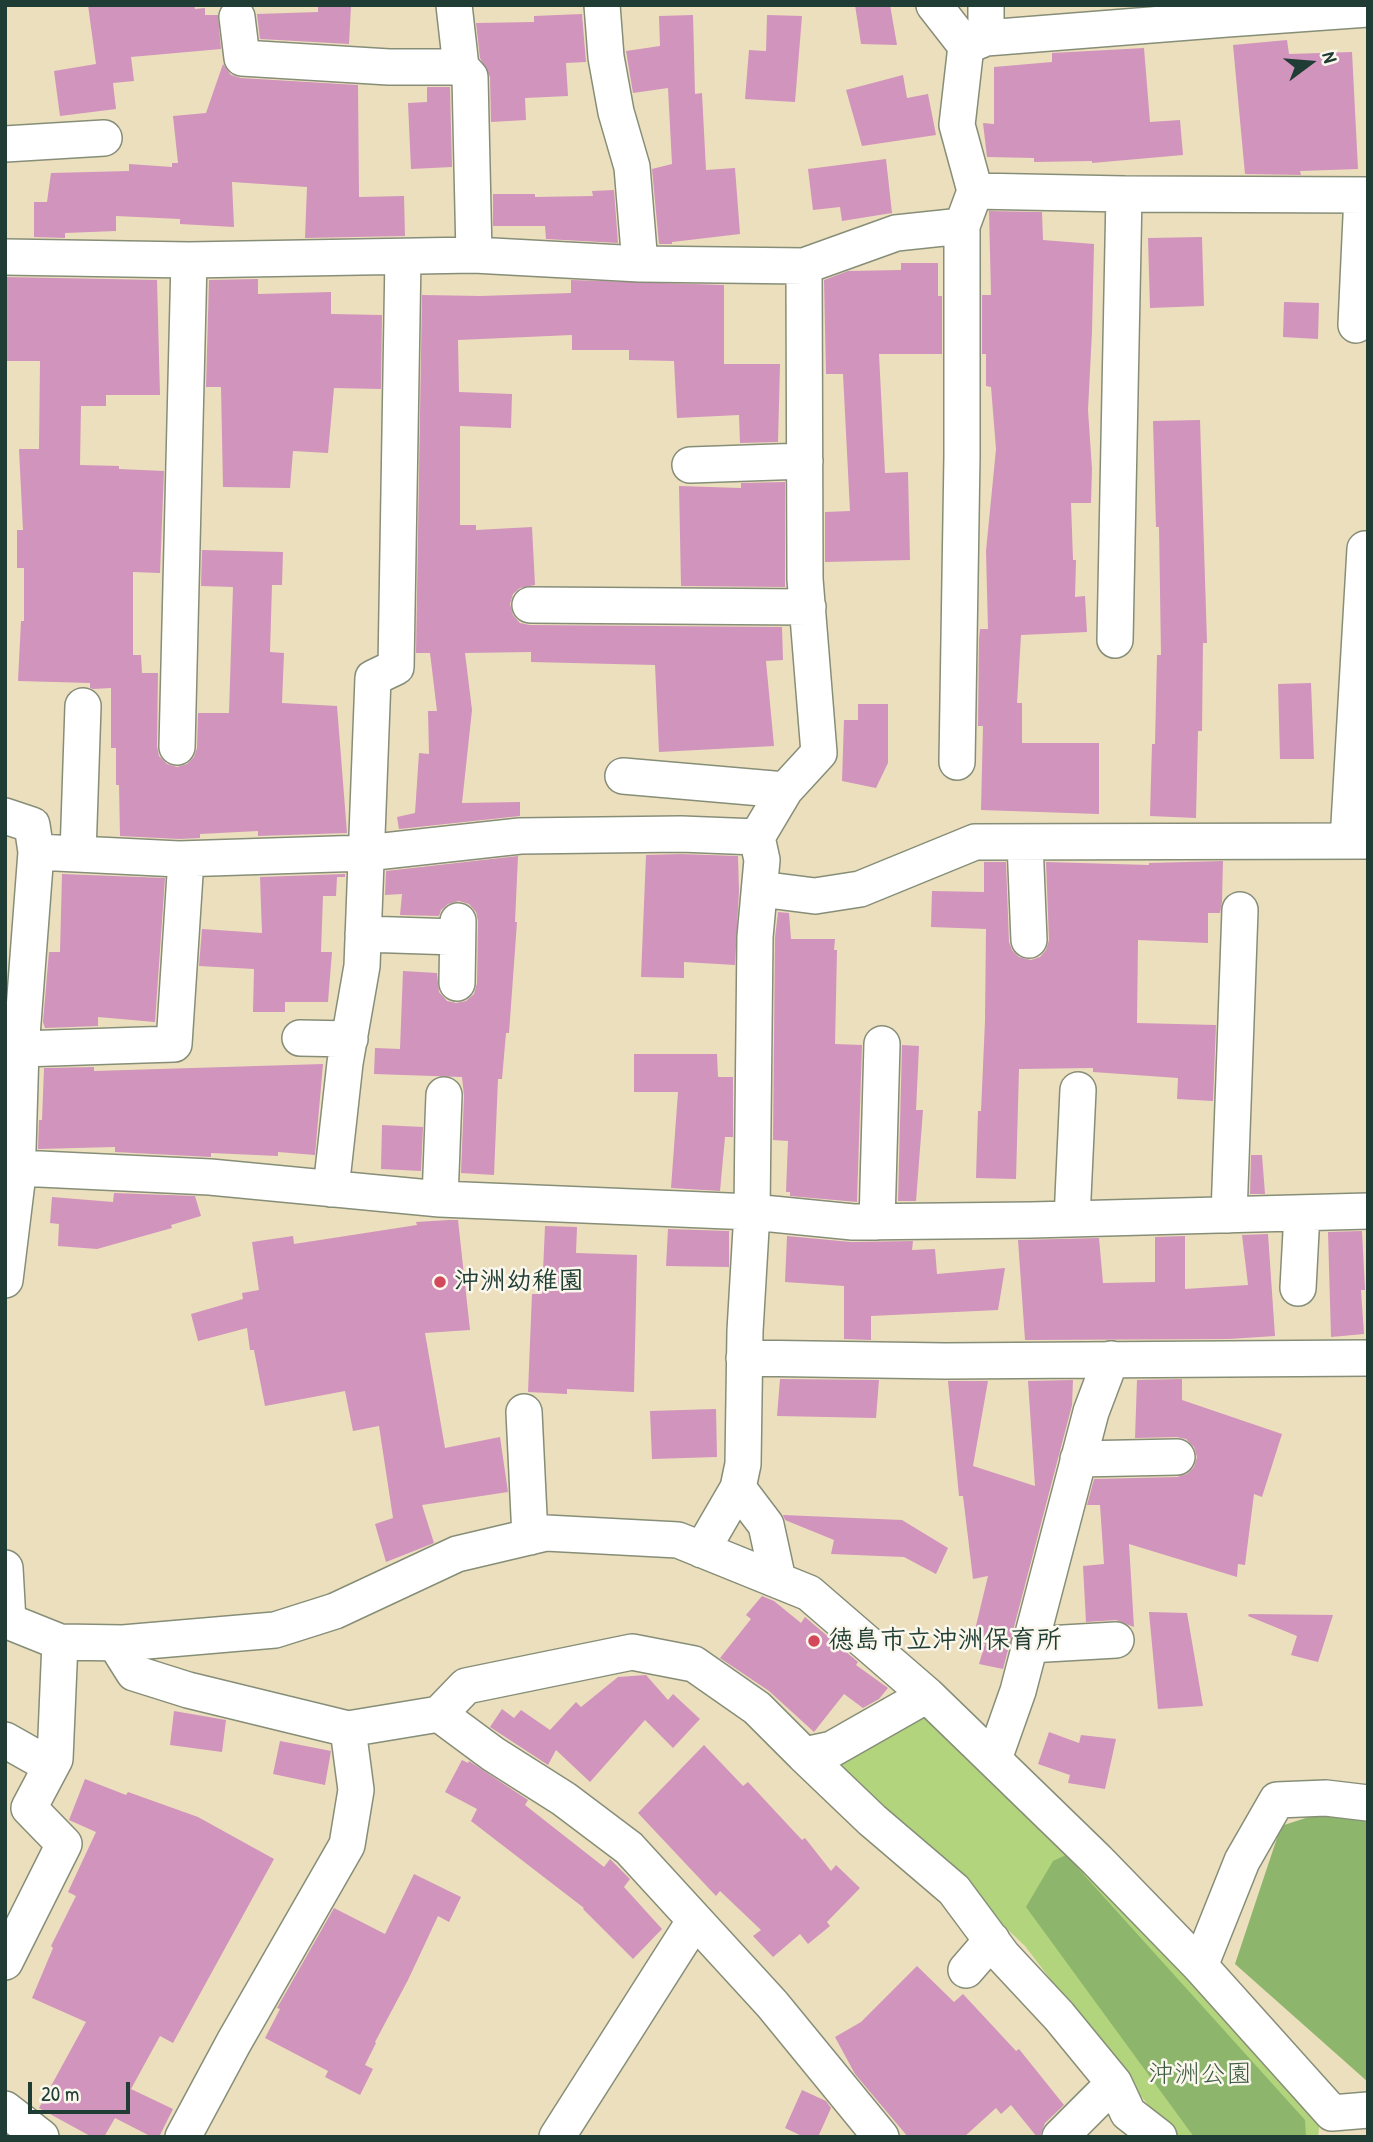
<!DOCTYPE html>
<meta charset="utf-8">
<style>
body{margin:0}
#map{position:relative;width:1373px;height:2142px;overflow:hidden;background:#ecdfbd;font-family:"Patrick Hand",sans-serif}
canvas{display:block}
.frame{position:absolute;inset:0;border:7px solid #1f3d34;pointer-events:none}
.north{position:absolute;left:1275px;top:28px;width:70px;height:70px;-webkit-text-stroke:5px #fbf7ec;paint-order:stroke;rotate:74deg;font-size:19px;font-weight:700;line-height:28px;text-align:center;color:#1f3d34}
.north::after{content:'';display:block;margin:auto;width:24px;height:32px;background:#1f3d34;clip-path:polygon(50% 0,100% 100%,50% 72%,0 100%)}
.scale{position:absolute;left:28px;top:2082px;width:102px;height:32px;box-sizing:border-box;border:4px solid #1f3d34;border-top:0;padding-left:9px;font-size:21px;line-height:24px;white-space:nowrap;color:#1f3d34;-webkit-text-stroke:5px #fbf7ec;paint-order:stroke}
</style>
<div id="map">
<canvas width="1373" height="2142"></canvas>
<div class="frame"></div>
<div class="north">N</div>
<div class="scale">20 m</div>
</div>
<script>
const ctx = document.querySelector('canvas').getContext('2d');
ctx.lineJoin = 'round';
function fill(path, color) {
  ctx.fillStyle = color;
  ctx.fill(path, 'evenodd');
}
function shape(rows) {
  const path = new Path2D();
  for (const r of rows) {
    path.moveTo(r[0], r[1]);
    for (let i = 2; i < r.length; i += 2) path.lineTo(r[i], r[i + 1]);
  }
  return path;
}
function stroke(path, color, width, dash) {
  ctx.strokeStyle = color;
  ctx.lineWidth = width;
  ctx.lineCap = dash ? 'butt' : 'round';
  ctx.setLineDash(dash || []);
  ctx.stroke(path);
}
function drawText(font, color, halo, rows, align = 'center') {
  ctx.font = font + ' "Patrick Hand","Klee One",sans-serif';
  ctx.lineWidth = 5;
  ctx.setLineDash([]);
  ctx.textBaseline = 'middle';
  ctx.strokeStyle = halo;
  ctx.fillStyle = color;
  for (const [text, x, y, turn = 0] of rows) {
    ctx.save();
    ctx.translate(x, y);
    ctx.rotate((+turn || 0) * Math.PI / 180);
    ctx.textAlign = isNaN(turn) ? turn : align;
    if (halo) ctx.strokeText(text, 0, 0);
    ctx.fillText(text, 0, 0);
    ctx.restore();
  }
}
fill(shape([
 [925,1710,1086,1863,1320,2120,1318,2137,1175,2137,1125,2077,1025,1946,899,1826,831,1765]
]), '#b2d47d');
fill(shape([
 [1321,1813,1368,1817,1368,2082,1235,1964,1281,1826],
 [1066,1855,1305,2120,1306,2137,1194,2137,1026,1907,1053,1861]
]), '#8db66c');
fill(shape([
 [88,5,194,5,195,9,205,8,205,15,218,15,221,49,131,57,134,81,113,83,116,109,60,116,54,71,96,64],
 [318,5,351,6,349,44,260,39,257,14,318,12],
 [855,5,890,5,897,45,861,44],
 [582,14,586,62,566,63,568,96,525,98,526,120,491,122,490,77,480,58,476,23,534,22,534,16],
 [693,15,695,94,702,93,706,170,735,168,740,234,672,242,672,244,659,244,652,169,672,164,668,88,633,93,626,51,660,46,659,16],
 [767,15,802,16,795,102,745,99,749,50,766,51],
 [1287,40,1289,54,1352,52,1358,169,1300,171,1301,175,1245,174,1233,45],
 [1144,48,1150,122,1180,120,1183,155,1092,163,1092,161,1034,162,1034,158,987,157,983,123,994,124,994,67,1052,62,1052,53],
 [223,64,231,75,241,78,358,85,359,197,404,196,405,236,305,238,307,187,232,182,234,227,180,224,180,219,116,216,116,231,65,233,65,238,34,237,34,202,47,202,51,173,129,171,129,164,172,167,172,163,178,163,173,116,206,113],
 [903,75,907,98,928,94,936,135,862,146,846,90],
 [427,87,450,87,452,167,411,169,408,103,427,102],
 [886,159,892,213,842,221,840,207,813,210,808,169],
 [614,190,618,243,546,239,545,226,493,226,493,194,535,194,535,197,593,196,592,191],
 [989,211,1042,212,1043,240,1094,244,1092,332,1088,410,1092,469,1091,503,1071,503,1073,560,1076,560,1075,597,1085,596,1087,632,1021,635,1017,703,1022,703,1022,743,1099,743,1099,814,981,810,983,726,978,726,979,639,980,629,988,629,986,551,996,449,991,387,986,386,986,354,982,354,982,295,991,295],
 [1202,237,1204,306,1150,308,1148,238],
 [901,263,938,263,938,296,942,296,942,354,879,354,885,473,908,472,910,560,825,562,825,512,850,511,843,374,826,374,824,280,848,271,901,270],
 [5,277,157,280,160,395,106,395,106,406,81,406,80,465,119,466,119,469,164,471,160,573,133,572,133,655,141,655,142,673,158,673,157,746,159,756,167,764,177,767,187,764,194,757,197,748,198,713,229,713,233,587,201,586,202,550,283,552,282,585,272,585,270,652,284,653,282,703,337,706,347,833,258,836,258,831,200,834,200,838,179,839,120,836,119,785,116,785,116,748,111,748,111,688,93,689,90,688,90,683,18,681,21,621,24,621,24,568,17,568,17,530,23,530,19,449,39,449,40,361,5,361],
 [258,279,258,294,331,292,331,314,382,315,381,389,334,388,328,453,293,451,290,488,223,487,221,387,206,387,209,280],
 [571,280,724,285,724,364,780,364,778,442,740,443,739,415,677,418,674,361,629,360,629,350,572,350,572,335,458,340,459,392,512,394,511,428,460,426,460,525,476,525,476,530,532,527,535,585,520,588,513,594,510,604,513,615,520,623,530,625,782,627,783,660,766,661,774,746,659,752,655,665,531,662,531,652,465,653,472,710,462,803,520,802,520,816,399,829,397,817,415,813,419,753,429,754,428,711,437,711,430,653,416,653,422,295,481,296,571,293],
 [1284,302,1319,303,1318,339,1283,337],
 [1200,420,1207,643,1203,643,1202,731,1198,731,1196,818,1150,816,1152,744,1155,744,1157,655,1161,655,1159,527,1156,527,1153,421],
 [785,482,785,587,681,586,679,486,741,488,741,483],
 [1311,683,1314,759,1280,759,1278,684],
 [858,704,888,704,888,763,876,788,842,781,844,720,858,720],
 [681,854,738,856,739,891,735,965,684,962,684,978,641,977,646,855],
 [518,856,515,922,517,922,509,1033,506,1033,502,1079,498,1079,494,1175,461,1173,464,1096,462,1077,374,1074,375,1048,400,1049,403,971,437,973,439,992,447,1001,456,1003,466,1001,474,994,477,983,478,921,476,912,469,904,459,901,448,904,441,910,439,916,400,915,402,894,385,895,386,871],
 [1223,861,1222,902,1220,913,1208,913,1208,943,1138,940,1137,1023,1216,1025,1213,1101,1177,1099,1178,1078,1093,1072,1093,1068,1019,1069,1016,1179,976,1178,978,1111,981,1111,985,1021,986,929,931,927,932,891,984,892,984,862,1006,862,1009,942,1012,950,1019,957,1031,960,1040,957,1046,950,1049,940,1046,862,1149,865,1149,863],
 [62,874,165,878,155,1022,98,1017,98,1026,45,1028,43,1022,49,952,60,952],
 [345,874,345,877,337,877,336,896,323,896,321,952,332,952,328,1002,285,1002,285,1012,253,1012,254,969,199,966,202,929,262,933,260,877],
 [778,912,789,913,791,939,835,939,834,950,837,950,835,1044,862,1045,857,1202,790,1196,790,1192,786,1192,788,1141,773,1140,775,938],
 [902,1045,919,1046,916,1110,923,1110,916,1201,898,1201],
 [634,1054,717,1054,718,1077,733,1077,733,1137,725,1137,720,1191,671,1188,678,1092,634,1092],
 [323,1064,315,1155,278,1152,278,1156,211,1153,211,1157,115,1152,115,1147,38,1149,39,1120,42,1120,44,1068,94,1067,94,1071],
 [382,1125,423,1127,421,1171,381,1169],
 [1251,1155,1262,1155,1265,1194,1250,1194],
 [114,1193,195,1196,201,1216,171,1225,172,1228,97,1249,58,1246,59,1224,50,1223,52,1197,113,1202],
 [449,1220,458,1220,470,1330,425,1333,445,1448,500,1437,508,1492,422,1505,434,1543,386,1562,375,1524,393,1518,379,1426,353,1431,345,1391,265,1406,254,1350,250,1350,247,1328,198,1341,191,1314,243,1299,242,1293,259,1290,252,1242,293,1236,294,1244,417,1225,416,1222],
 [545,1226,577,1227,576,1253,637,1255,634,1392,567,1389,567,1394,528,1392,532,1294,542,1294],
 [668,1229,729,1231,729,1267,666,1266],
 [1362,1231,1365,1290,1361,1290,1364,1334,1331,1337,1328,1232],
 [1268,1234,1275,1336,1229,1339,1025,1340,1018,1240,1099,1238,1103,1283,1155,1282,1155,1237,1185,1236,1185,1289,1248,1285,1242,1235],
 [787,1236,851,1242,913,1241,912,1250,935,1249,937,1274,1005,1268,998,1310,871,1316,871,1340,844,1339,844,1286,785,1282],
 [780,1379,879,1380,876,1418,777,1416],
 [1182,1379,1182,1400,1282,1434,1262,1497,1254,1494,1245,1565,1238,1564,1237,1577,1129,1544,1134,1627,1116,1620,1086,1622,1083,1566,1104,1564,1100,1505,1087,1505,1094,1479,1177,1477,1187,1474,1194,1467,1197,1457,1194,1447,1186,1439,1177,1437,1135,1438,1137,1380],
 [1073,1380,1072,1405,1003,1669,979,1664,985,1644,972,1642,988,1576,973,1579,963,1496,959,1496,948,1381,988,1381,973,1466,1035,1486,1028,1381],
 [716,1409,717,1457,652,1459,650,1411],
 [783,1515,902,1520,948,1548,936,1574,904,1557,831,1554,834,1540,785,1520],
 [762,1596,774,1601,801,1623,805,1617,858,1662,856,1665,888,1688,879,1699,863,1708,844,1694,814,1732,769,1691,720,1658,751,1619,746,1615],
 [1149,1612,1187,1613,1203,1706,1158,1709],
 [1249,1614,1333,1615,1318,1662,1291,1655,1297,1636,1248,1616],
 [646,1675,668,1700,673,1694,700,1719,673,1748,645,1720,590,1782,556,1750,548,1765,490,1727,502,1709,514,1718,521,1710,550,1730,576,1702,581,1707,618,1677],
 [174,1711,226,1720,222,1752,170,1745],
 [1049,1732,1079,1743,1081,1735,1116,1739,1105,1789,1068,1783,1070,1775,1038,1764],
 [280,1741,331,1751,325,1785,273,1774],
 [704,1745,743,1786,748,1782,802,1840,805,1838,831,1871,836,1865,860,1888,827,1922,830,1926,808,1944,800,1934,773,1957,753,1936,761,1930,720,1891,716,1896,638,1813],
 [462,1760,468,1763,469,1761,528,1800,525,1805,604,1867,610,1859,630,1879,624,1887,662,1929,633,1959,583,1909,584,1908,471,1821,477,1809,445,1792],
 [85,1779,126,1795,128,1792,198,1817,274,1859,173,2043,160,2036,131,2089,173,2109,159,2137,152,2137,115,2118,104,2137,92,2137,39,2108,86,2022,32,1998,53,1948,51,1946,76,1896,68,1892,96,1832,69,1820],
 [414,1874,461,1897,449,1922,438,1916,408,1980,375,2042,376,2043,365,2065,373,2069,360,2095,325,2077,328,2071,265,2038,280,2009,277,2008,334,1908,385,1934],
 [917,1966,954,2002,963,1994,1016,2051,1019,2049,1064,2105,1045,2123,1040,2137,1037,2137,1011,2105,1001,2114,996,2108,964,2137,908,2137,855,2074,835,2037,861,2022],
 [802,2090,826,2101,831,2108,818,2137,804,2137,785,2128]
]), '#d194bc');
const minor = shape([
 [602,5,606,57,616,112,632,167,640,264],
 [934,5,966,46,986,38],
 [986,5,986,38,1227,19,1226,5],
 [237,17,242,58,389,67,461,67,454,5],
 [1227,19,1368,9],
 [461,67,470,77,474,255],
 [5,144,104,138],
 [975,191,1124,194,1368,195],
 [5,257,189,260,474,255,640,264,804,266,896,233,962,226,975,191,957,125,966,46],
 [1356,325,1362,195],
 [690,465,805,461],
 [530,605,808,607],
 [1115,640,1124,194],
 [177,747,189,260],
 [957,762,962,456,962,226],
 [623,776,785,790],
 [5,816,32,825,36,852,179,859,366,853,520,836,681,834,757,837],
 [1348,841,1365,549,1368,549],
 [1025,843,1029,940],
 [78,854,83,706],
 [760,889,815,896,860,889,975,842,1368,841],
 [363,934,456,937],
 [457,983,458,921],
 [300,1038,350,1039],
 [21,1049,174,1044,186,859],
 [18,1168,210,1177,440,1199,752,1212,853,1222,1032,1220,1368,1211],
 [331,1189,345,1063,362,966,373,678,396,667,403,257],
 [440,1199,444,1095],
 [1229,1215,1240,910],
 [1072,1219,1078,1090],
 [877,1222,882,1044],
 [5,1280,17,1182,21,1049,36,852],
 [1298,1288,1302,1213],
 [744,1358,945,1361,1368,1358],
 [524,1412,530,1537],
 [1078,1459,1177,1457],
 [738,1488,766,1525,778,1580],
 [702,1550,738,1488,743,1464,745,1331,752,1212,755,937,762,860,757,837,785,790,819,753,805,579,804,266],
 [5,1568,8,1621],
 [5,1620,60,1642,123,1643,275,1630,335,1611,457,1554,546,1533,678,1540,809,1593,927,1695,1097,1860,1200,1966,1332,2113,1368,2110],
 [115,1643,134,1673,188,1690,348,1729,356,1790,347,1845,234,2042,183,2137],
 [1029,1645,1116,1640],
 [439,1714,493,1754,564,1799,629,1848,772,2004,881,2137],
 [348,1729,439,1714,466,1686,632,1652,694,1664,757,1708,804,1755,832,1749,927,1695],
 [5,1740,51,1766],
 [804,1755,872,1820,954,1890,1003,1956,1059,2016,1114,2083,1128,2113,1159,2137],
 [994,1759,1018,1691,1091,1412,1111,1359],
 [5,1962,64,1844,29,1808,55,1759,60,1642],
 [1200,1966,1242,1861,1277,1800,1326,1798,1368,1803],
 [966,1970,992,1940],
 [5,2109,41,2137],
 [557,2137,695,1920],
 [1060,2137,1114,2083]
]);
stroke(minor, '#868e78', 38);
stroke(minor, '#fff', 35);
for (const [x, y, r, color] of [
 [440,1282,7,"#d1495b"],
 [814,1641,7,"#d1495b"]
]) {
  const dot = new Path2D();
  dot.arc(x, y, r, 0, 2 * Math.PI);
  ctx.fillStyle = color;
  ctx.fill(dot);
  stroke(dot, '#fbf7ec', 2.5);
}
drawText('bold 26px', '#1f3d34', '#fbf7ec', [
 ["沖洲幼稚園",454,1282],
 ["徳島市立沖洲保育所",828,1641]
], 'left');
drawText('26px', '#3c5b43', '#fbf7ec', [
 ["沖洲公園",1200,2075]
]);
</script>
